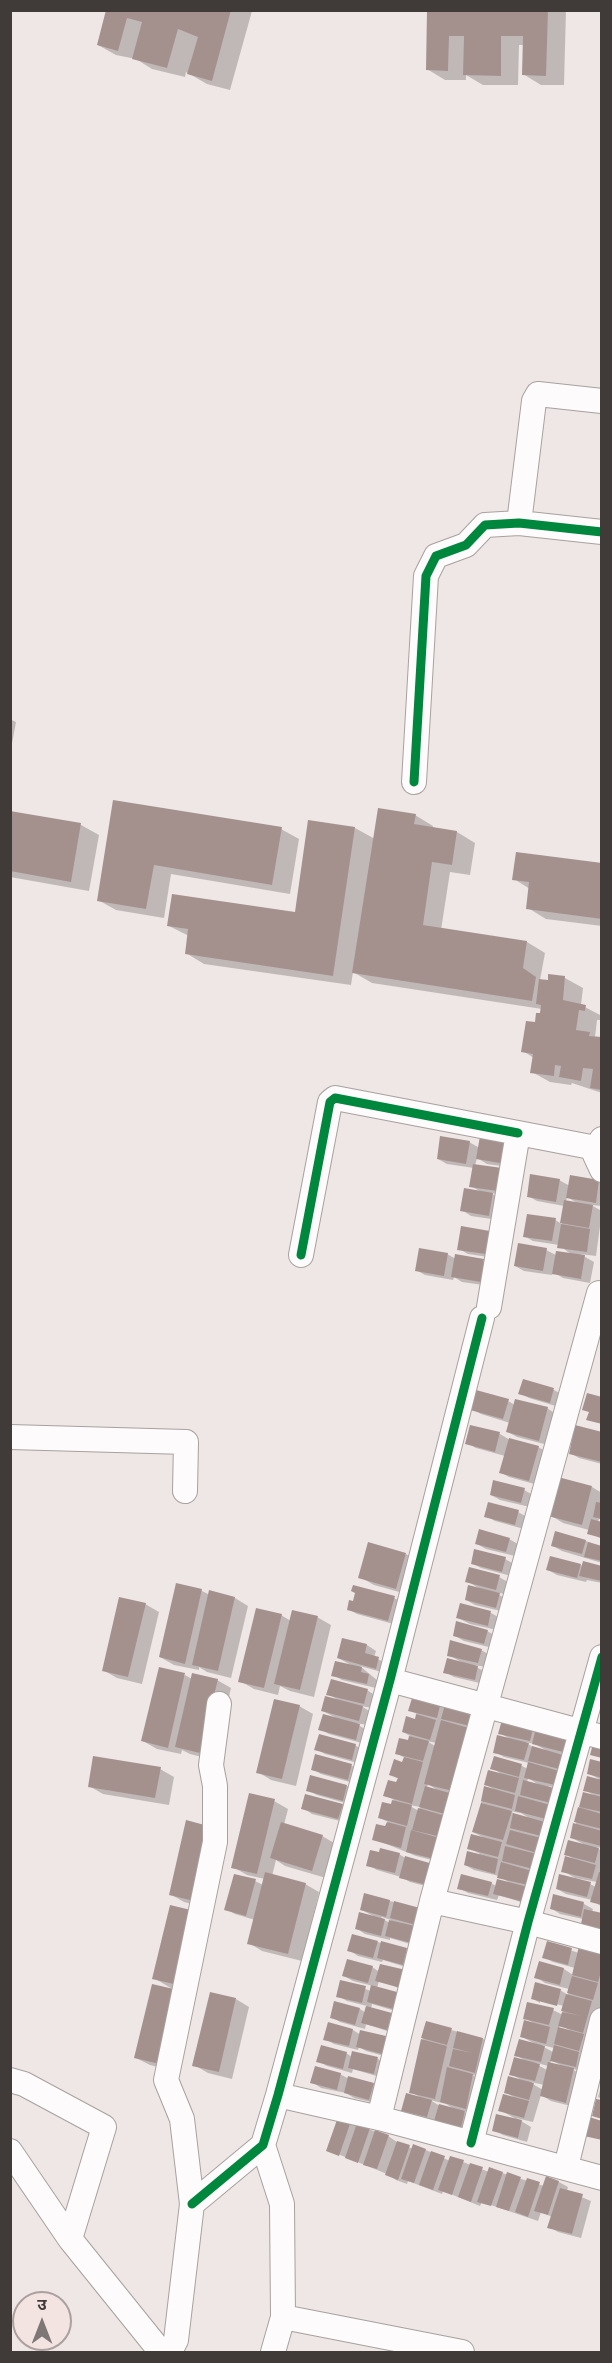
<!DOCTYPE html>
<meta charset="utf-8">
<style>
body{margin:0}
#map{position:relative;width:612px;height:2363px;overflow:hidden;background:#efe7e5;font-family:Helvetica,"Noto Sans Devanagari",sans-serif}
canvas{display:block}
.frame{position:absolute;inset:0;border:12px solid #403a39;pointer-events:none}
.north{position:absolute;left:12px;top:2291px;width:60px;height:60px;box-sizing:border-box;background:#f3e4e1;border:2px solid #aba09e;border-radius:50%;rotate:0deg;font-size:16px;font-weight:700;line-height:24px;text-align:center;color:#403a39}
.north::after{content:'';display:block;margin:auto;width:21px;height:27px;background:#7d7775;clip-path:polygon(50% 0,100% 100%,50% 72%,0 100%)}
</style>
<div id="map">
<canvas width="612" height="2363"></canvas>
<div class="frame"></div>
<div class="north">उ</div>
</div>
<script>
const ctx = document.querySelector('canvas').getContext('2d');
ctx.lineJoin = 'round';
function fill(path, color) {
  ctx.fillStyle = color;
  ctx.fill(path, 'evenodd');
}
function shape(rows) {
  const path = new Path2D();
  for (const r of rows) {
    path.moveTo(r[0], r[1]);
    for (let i = 2; i < r.length; i += 2) path.lineTo(r[i], r[i + 1]);
  }
  return path;
}
function stroke(path, color, width, dash) {
  ctx.strokeStyle = color;
  ctx.lineWidth = width;
  ctx.lineCap = dash ? 'butt' : 'round';
  ctx.setLineDash(dash || []);
  ctx.stroke(path);
}
fill(shape([
 [108,10,252,11,230,90,207,84,186,72,185,77,152,69,136,59,116,55,98,45],
 [428,10,566,10,564,85,541,85,523,74,524,45,519,45,518,85,483,85,466,75,466,80,445,80,427,69],
 [10,719,16,722,10,754],
 [115,801,281,829,299,839,290,894,171,874,164,918,116,910,98,900],
 [10,812,81,825,99,835,89,891,10,877],
 [415,815,433,826,433,828,457,832,475,843,470,875,450,872,441,930,527,942,545,953,540,980,549,982,550,976,565,978,583,988,581,1005,602,1016,602,1020,597,1020,595,1037,602,1039,602,1093,572,1083,571,1085,550,1082,532,1072,534,1058,523,1051,542,1015,542,1009,372,983,353,972,351,985,204,964,186,953,189,936,169,926,296,913,310,821,355,828,375,839],
 [602,865,602,926,546,919,528,908,530,889,514,879],
 [469,1142,515,1168,487,1164,477,1158,475,1166,507,1196,491,1193,502,1200,498,1220,471,1216,462,1210,481,1192,471,1186,474,1168,447,1164,438,1159],
 [559,1180,570,1186,599,1181,602,1183,602,1206,591,1205,602,1211,596,1256,580,1254,594,1262,590,1283,563,1278,553,1272,552,1275,524,1271,515,1266,546,1250,556,1255,572,1255,559,1245,533,1241,524,1236,555,1220,562,1224,564,1206,537,1201,528,1196],
 [567,1197,579,1204,566,1202],
 [462,1228,495,1258,468,1254,459,1249],
 [447,1254,456,1259,456,1256,484,1261,493,1266,490,1286,462,1282,454,1277,453,1280,425,1275,416,1270],
 [524,1381,554,1390,563,1395,559,1407,529,1398,520,1393],
 [508,1401,515,1405,547,1408,556,1414,548,1445,517,1437,508,1432,510,1423,481,1414,472,1409],
 [471,1426,500,1434,510,1440,538,1447,547,1452,538,1485,509,1477,500,1472,505,1456,476,1448,467,1443],
 [602,1433,602,1464,579,1458,570,1453],
 [592,1487,602,1493,602,1520,599,1519,598,1522,602,1523,602,1539,589,1533,589,1530,563,1523,550,1515],
 [524,1490,533,1495,530,1507,500,1500,491,1495],
 [518,1512,527,1517,524,1529,495,1521,486,1516],
 [509,1539,518,1544,515,1556,486,1549,477,1544],
 [586,1541,602,1547,602,1563,562,1551,553,1546],
 [406,1554,419,1562,410,1595,374,1585,360,1577],
 [551,1557,583,1566,602,1567,602,1583,587,1580,586,1582,557,1575,548,1570],
 [505,1559,514,1564,511,1576,481,1568,472,1563],
 [499,1577,508,1582,505,1594,494,1592,508,1600,505,1612,475,1605,466,1600,480,1589,467,1581],
 [177,1585,202,1591,210,1595,211,1592,235,1598,248,1606,231,1678,207,1672,199,1667,199,1670,174,1665,160,1657],
 [354,1587,394,1598,404,1603,397,1625,357,1614,348,1609,354,1603,357,1593],
 [145,1604,159,1612,142,1684,117,1678,103,1670],
 [491,1613,500,1618,497,1630,470,1624,458,1618],
 [281,1615,291,1621,317,1617,331,1625,314,1697,290,1691,280,1686,278,1695,254,1689,240,1681],
 [487,1631,496,1636,493,1648,464,1641,455,1636],
 [367,1645,376,1651,374,1657,387,1664,385,1673,360,1666,378,1681,376,1688,342,1680,333,1675,351,1665,338,1658],
 [481,1650,490,1655,487,1667,473,1665,487,1673,484,1684,454,1677,445,1672,461,1662,449,1655],
 [185,1675,192,1679,217,1680,231,1688,214,1760,190,1754,182,1750,181,1754,157,1749,143,1741],
 [367,1690,376,1696,373,1708,361,1706,371,1712,368,1725,355,1723,368,1731,365,1744,329,1734,320,1729,336,1718,323,1711,338,1700,328,1694],
 [414,1696,474,1706,467,1728,462,1796,449,1793,444,1863,416,1856,374,1839,386,1828,388,1822,380,1818,392,1806,394,1800,385,1795,397,1784,399,1779,391,1775,403,1763,405,1758,396,1753,409,1742,410,1736,403,1732,416,1720,417,1714,410,1710],
 [427,1741,436,1743,435,1746],
 [428,1784,437,1790,427,1788],
 [410,1805,420,1807,419,1811,410,1806],
 [299,1706,313,1714,296,1786,271,1780,258,1772],
 [505,1715,568,1733,572,1756,558,1754,568,1773,557,1771,564,1789,548,1786,563,1795,560,1807,546,1804,555,1823,540,1821,553,1828,550,1840,538,1838,542,1873,529,1871,533,1906,499,1895,497,1900,468,1893,459,1888,491,1883,496,1886,508,1882,499,1876,474,1870,465,1865,480,1854,469,1848,484,1838,473,1832,485,1788,495,1790,486,1785,503,1775,492,1768,522,1766,528,1769,529,1763,504,1757,495,1752,510,1739,500,1733],
 [525,1742,535,1744,547,1751,536,1749],
 [528,1778,539,1785,527,1783],
 [510,1811,521,1813,529,1818,518,1816],
 [355,1745,364,1751,361,1764,325,1754,316,1749],
 [602,1764,602,1848,595,1847,602,1851,602,1907,592,1900,566,1894,557,1889,590,1884,596,1887,597,1882,575,1878,563,1871,575,1860,566,1854,583,1844,572,1838,584,1794,595,1796,585,1790,599,1779,588,1773],
 [352,1766,361,1771,357,1784,321,1774,312,1769],
 [160,1769,174,1777,169,1805,103,1794,89,1786],
 [311,1777,347,1786,356,1791,352,1805,317,1795,308,1790],
 [274,1801,288,1809,284,1825,322,1836,336,1844,326,1878,285,1866,276,1860,272,1876,305,1884,319,1892,302,1961,262,1951,249,1943,255,1920,235,1914,226,1909,255,1881,263,1885,265,1879,247,1875,233,1867],
 [342,1805,351,1810,348,1823,312,1814,303,1808],
 [187,1822,208,1908,184,1902,170,1894],
 [399,1854,407,1859,437,1889,410,1882,401,1877,377,1870,368,1865],
 [554,1896,584,1904,593,1909,592,1912,602,1915,602,1931,582,1923,583,1919,560,1914,551,1908],
 [390,1901,420,1909,420,1947,390,1938,390,1940,365,1934,356,1928,373,1916,362,1910],
 [382,1917,391,1920,390,1923,381,1918],
 [171,1907,192,1992,171,1988,191,1999,174,2071,150,2065,136,2058,174,1990,154,1978],
 [377,1942,407,1949,416,1954,412,1969,383,1960,382,1962,358,1956,349,1950],
 [548,1943,579,1953,602,1949,602,2004,588,2055,579,2054,588,2059,585,2071,572,2069,582,2075,575,2107,551,2101,541,2095,533,2122,516,2118,531,2127,527,2142,503,2135,494,2130,516,2119,500,2110,515,2098,505,2092,523,2081,511,2074,527,2062,516,2055,533,2043,521,2036,533,2023,525,2018,553,2010,563,2015,564,2009,541,2003,564,2009,564,2006,540,2000,540,2003,532,1998,560,1990,568,1995,569,1989,545,1983,536,1977,540,1963,564,1969,573,1975,575,1968,553,1962,544,1957],
 [560,2025,569,2030,559,2029],
 [542,2045,554,2048,553,2052,542,2046],
 [551,2060,562,2066,550,2064],
 [537,2063,548,2066,547,2070,536,2064],
 [531,2082,544,2085,543,2090,531,2083],
 [372,1967,410,1992,379,1981,377,1988,397,1993,406,1999,402,2013,372,2004,371,2009,391,2014,400,2020,396,2034,366,2024,365,2029,340,2022,331,2017,360,2009,366,2013,367,2006,347,2001,338,1996,342,1981,371,1991,373,1986,353,1981,344,1976],
 [236,1999,249,2007,232,2079,208,2073,194,2065],
 [427,2023,483,2039,492,2044,484,2077,472,2075,482,2080,475,2113,462,2111,473,2117,470,2132,412,2115,403,2110,421,2098,411,2092],
 [430,2100,446,2104,454,2109,440,2106],
 [329,2024,353,2030,361,2035,361,2032,386,2038,395,2043,391,2058,366,2051,359,2047,358,2050,334,2044,325,2039],
 [353,2052,378,2059,387,2064,383,2078,353,2069,352,2073,327,2066,318,2061,346,2053,352,2057],
 [340,2074,349,2079,374,2084,383,2089,379,2104,354,2098,346,2093,321,2088,312,2082],
 [602,2083,602,2099,598,2097],
 [351,2123,388,2136,397,2142,413,2149,426,2150,450,2161,463,2162,489,2172,502,2173,544,2186,547,2178,559,2182,568,2187,567,2191,591,2201,581,2238,558,2232,549,2227,552,2217,541,2212,538,2221,482,2202,480,2206,443,2191,442,2194,408,2181,407,2184,396,2180,387,2174,328,2150]
]), '#0003');
fill(shape([
 [106,10,231,10,212,81,187,74,198,37,178,29,167,68,132,59,142,22,127,18,118,51,97,45],
 [427,10,548,10,546,76,522,75,523,36,501,36,501,76,463,75,464,36,449,36,448,71,426,70],
 [113,800,282,827,272,885,154,865,146,909,97,901],
 [378,808,416,814,414,824,457,831,452,865,432,862,423,925,527,941,523,968,536,977,532,1001,352,973],
 [10,811,81,823,71,882,10,871],
 [308,820,355,827,333,976,185,954,188,929,167,926,172,894,295,912],
 [516,852,602,863,602,919,526,909,529,882,512,880],
 [548,974,565,976,563,1000,586,1005,585,1011,579,1010,576,1030,590,1032,589,1036,602,1037,602,1090,590,1088,593,1069,583,1068,581,1081,559,1077,561,1066,555,1065,554,1076,530,1073,533,1054,521,1052,526,1021,535,1022,536,1013,540,1013,541,1005,536,1004,539,979,548,980],
 [440,1136,470,1141,466,1164,437,1159],
 [480,1136,510,1141,506,1164,476,1159],
 [473,1164,502,1168,498,1191,469,1187],
 [530,1174,560,1179,556,1202,527,1197],
 [570,1175,599,1180,596,1203,566,1198],
 [464,1188,493,1193,489,1216,460,1211],
 [564,1200,593,1205,589,1228,560,1223],
 [527,1214,556,1218,552,1241,523,1237],
 [561,1224,590,1229,587,1252,557,1248],
 [461,1226,490,1231,486,1254,457,1250],
 [518,1243,547,1248,543,1271,514,1266],
 [419,1248,448,1253,444,1276,415,1271],
 [556,1251,585,1255,581,1279,552,1274],
 [455,1254,484,1259,481,1282,451,1277],
 [523,1379,554,1388,550,1403,518,1394],
 [476,1390,509,1399,503,1419,470,1410],
 [587,1393,602,1397,602,1424,586,1420,589,1412,582,1410],
 [515,1399,548,1407,539,1441,506,1432],
 [470,1425,500,1432,495,1452,465,1444],
 [575,1425,602,1432,602,1462,569,1454],
 [509,1438,539,1446,529,1481,499,1473],
 [558,1477,592,1486,582,1525,548,1516],
 [493,1480,525,1488,521,1503,490,1495],
 [488,1502,519,1510,515,1525,484,1517],
 [596,1502,602,1503,602,1519,593,1517],
 [591,1519,602,1522,602,1538,587,1534],
 [479,1529,510,1538,506,1552,475,1544],
 [555,1531,586,1540,582,1554,551,1546],
 [368,1542,406,1553,396,1589,358,1578],
 [588,1542,602,1546,602,1561,584,1557],
 [474,1549,506,1557,502,1572,471,1564],
 [550,1556,581,1564,577,1578,546,1570],
 [583,1561,602,1566,602,1581,579,1576],
 [469,1567,500,1575,496,1590,465,1582],
 [176,1583,202,1589,185,1664,159,1657],
 [353,1585,395,1596,388,1621,347,1610,349,1600,353,1601,355,1593,351,1591],
 [468,1585,500,1593,496,1608,465,1600],
 [209,1590,235,1597,218,1671,192,1665],
 [119,1597,146,1603,128,1677,102,1671],
 [460,1603,491,1611,488,1626,456,1618],
 [256,1608,282,1614,264,1688,238,1682],
 [292,1610,318,1616,300,1690,274,1684],
 [456,1621,488,1630,484,1644,453,1636],
 [342,1638,367,1644,365,1653,379,1657,376,1669,337,1658],
 [450,1640,482,1649,478,1663,447,1656],
 [447,1658,478,1666,475,1680,443,1673],
 [335,1661,362,1667,361,1672,369,1674,367,1684,331,1676],
 [159,1667,185,1673,168,1748,141,1741],
 [192,1673,218,1679,200,1753,175,1747],
 [331,1679,368,1689,364,1704,326,1695],
 [413,1695,442,1698,437,1718,408,1711],
 [325,1696,363,1706,359,1721,321,1711],
 [447,1697,475,1705,470,1726,441,1719],
 [274,1699,300,1705,282,1779,256,1773],
 [504,1713,535,1721,530,1741,498,1734],
 [323,1714,360,1724,356,1740,318,1730],
 [416,1714,436,1720,430,1740,402,1732,406,1716,415,1719],
 [441,1720,469,1728,453,1791,424,1784],
 [537,1724,568,1732,563,1752,532,1744],
 [319,1734,356,1744,352,1760,314,1750],
 [497,1735,529,1743,524,1760,493,1753],
 [409,1736,429,1741,423,1761,395,1754,399,1738,408,1740],
 [594,1740,602,1742,602,1758,590,1755],
 [532,1746,563,1755,559,1769,528,1761],
 [315,1754,352,1764,348,1780,311,1770],
 [93,1756,161,1767,155,1798,88,1787],
 [494,1756,522,1764,519,1777,490,1769],
 [404,1757,423,1762,412,1804,383,1796,388,1780,396,1782,398,1778,389,1775,394,1759,402,1762],
 [590,1759,602,1762,602,1778,587,1774],
 [528,1762,559,1771,555,1785,524,1778],
 [488,1770,519,1778,515,1793,484,1785],
 [310,1775,347,1785,343,1801,306,1791],
 [587,1776,602,1780,602,1795,583,1791],
 [523,1780,554,1788,551,1803,520,1795],
 [425,1786,453,1794,448,1815,419,1807],
 [484,1786,515,1795,512,1809,481,1801],
 [583,1792,602,1797,602,1812,579,1807],
 [249,1793,275,1799,257,1874,231,1868],
 [305,1794,343,1804,338,1819,301,1809],
 [518,1796,550,1805,546,1819,515,1811],
 [392,1800,412,1805,407,1826,378,1818,382,1802,391,1804],
 [481,1803,512,1811,503,1840,472,1832],
 [578,1807,602,1814,602,1829,574,1822],
 [418,1808,446,1816,441,1837,412,1830],
 [513,1813,545,1822,541,1836,510,1828],
 [186,1820,212,1827,194,1901,169,1895],
 [281,1822,323,1835,312,1871,270,1858],
 [387,1822,406,1827,401,1848,372,1840,376,1824,385,1826],
 [573,1823,602,1831,601,1846,570,1838],
 [411,1830,440,1838,434,1859,406,1852],
 [510,1830,541,1838,537,1853,506,1844],
 [471,1834,502,1842,498,1857,467,1849],
 [568,1840,599,1848,595,1863,564,1855],
 [505,1846,537,1854,533,1869,502,1861],
 [380,1848,400,1853,395,1873,366,1866,370,1850,379,1852],
 [467,1851,498,1859,495,1874,464,1865],
 [405,1856,433,1864,427,1885,399,1878],
 [565,1856,596,1865,592,1879,561,1872],
 [501,1862,532,1871,528,1885,497,1878],
 [265,1872,306,1883,288,1954,247,1944],
 [599,1872,602,1872,602,1905,590,1902],
 [234,1874,256,1879,246,1916,224,1910],
 [461,1874,492,1882,488,1896,457,1889],
 [559,1874,591,1882,587,1897,556,1889],
 [497,1879,528,1887,524,1902,493,1894],
 [364,1893,390,1900,386,1917,360,1910],
 [553,1894,584,1902,581,1917,550,1909],
 [394,1901,420,1908,416,1925,390,1918],
 [170,1905,195,1911,178,1985,152,1979],
 [584,1909,602,1913,602,1929,581,1924],
 [359,1912,385,1919,381,1936,355,1929],
 [389,1920,415,1926,411,1943,385,1936],
 [352,1934,378,1941,373,1958,347,1951],
 [381,1941,407,1948,403,1965,377,1958],
 [547,1941,572,1948,568,1965,542,1958],
 [580,1942,602,1948,602,1969,598,1982,572,1975],
 [347,1959,373,1966,368,1983,342,1976],
 [539,1961,564,1968,560,1985,534,1978],
 [380,1964,406,1970,401,1988,375,1981],
 [572,1976,598,1983,593,2000,567,1993],
 [340,1980,366,1986,362,2003,336,1997],
 [535,1982,561,1989,557,2006,531,1999],
 [152,1984,178,1990,160,2064,134,2058],
 [371,1985,397,1992,393,2009,367,2002],
 [210,1992,236,1998,219,2072,192,2066],
 [566,1994,592,2001,583,2033,558,2026,562,2012,582,2016,561,2011],
 [334,2001,360,2008,355,2025,330,2018],
 [527,2002,554,2008,549,2025,523,2019],
 [366,2006,392,2013,387,2030,361,2023],
 [524,2020,550,2027,546,2044,520,2037],
 [426,2021,452,2028,447,2045,421,2038],
 [328,2022,353,2029,349,2046,323,2040],
 [558,2027,584,2034,579,2051,554,2044],
 [360,2030,386,2036,382,2054,356,2047],
 [457,2031,483,2038,475,2073,449,2066,453,2049,473,2053,453,2048],
 [421,2039,447,2046,435,2099,409,2093],
 [519,2039,545,2046,541,2062,514,2056],
 [321,2045,347,2052,343,2069,316,2062],
 [554,2045,579,2052,576,2067,550,2061],
 [352,2051,378,2057,374,2074,348,2068],
 [514,2057,540,2064,535,2081,509,2075],
 [548,2062,574,2068,566,2103,540,2096],
 [315,2066,341,2073,337,2090,310,2083],
 [447,2067,473,2074,466,2109,440,2102],
 [348,2076,374,2083,369,2100,344,2093],
 [508,2076,534,2083,529,2100,504,2093],
 [406,2093,432,2100,427,2117,401,2111],
 [503,2094,529,2101,524,2118,498,2111],
 [596,2099,602,2100,602,2119,592,2116],
 [439,2104,465,2111,461,2128,434,2121],
 [496,2114,522,2120,518,2138,492,2131],
 [338,2117,351,2121,339,2156,326,2151],
 [589,2117,602,2121,602,2140,584,2136],
 [357,2123,370,2128,358,2163,345,2158],
 [375,2130,389,2135,377,2169,363,2165],
 [397,2141,410,2145,398,2180,385,2175],
 [413,2144,426,2149,414,2183,401,2179],
 [431,2151,445,2156,433,2190,419,2185],
 [450,2156,464,2160,452,2195,438,2190],
 [470,2163,483,2167,471,2202,458,2197],
 [489,2167,503,2172,491,2206,477,2202],
 [507,2172,521,2177,509,2211,496,2207],
 [546,2176,559,2181,548,2215,534,2211],
 [527,2178,540,2182,528,2217,515,2212],
 [560,2188,583,2194,572,2234,547,2228]
]), '#a4918e');
const minor = shape([
 [519,523,534,401,538,394,602,401],
 [414,782,426,576,436,556,466,545,485,525,519,523,602,532],
 [602,1139,596,1148,595,1155,602,1170],
 [301,1255,330,1102,335,1098,518,1133],
 [489,1307,518,1133,596,1148],
 [10,1437,186,1442,185,1491],
 [390,1680,602,1737],
 [432,1901,528,1922,602,1942],
 [10,2080,24,2084,104,2127,70,2239],
 [278,2095,379,2118,602,2178],
 [379,2118,432,1901,599,1293],
 [471,2143,528,1922,602,1657],
 [263,2145,282,2204,283,2317,273,2352],
 [10,2151,70,2239,161,2352],
 [566,2167,602,2020],
 [192,2204,263,2145,278,2095,390,1680,482,1318],
 [283,2317,462,2352],
 [170,2352,176,2340,192,2204,182,2119,166,2080,215,1842,215,1786,211,1765,219,1704]
]);
stroke(minor, '#a7a19f', 26);
stroke(minor, '#fdfbfb', 24);
stroke(shape([
 [414,782,426,576,436,556,466,545,485,525,519,523,602,532],
 [301,1255,330,1102,335,1098,518,1133],
 [471,2143,528,1922,602,1657],
 [192,2204,263,2145,278,2095,390,1680,482,1318]
]), '#00873e', 9);
</script>
